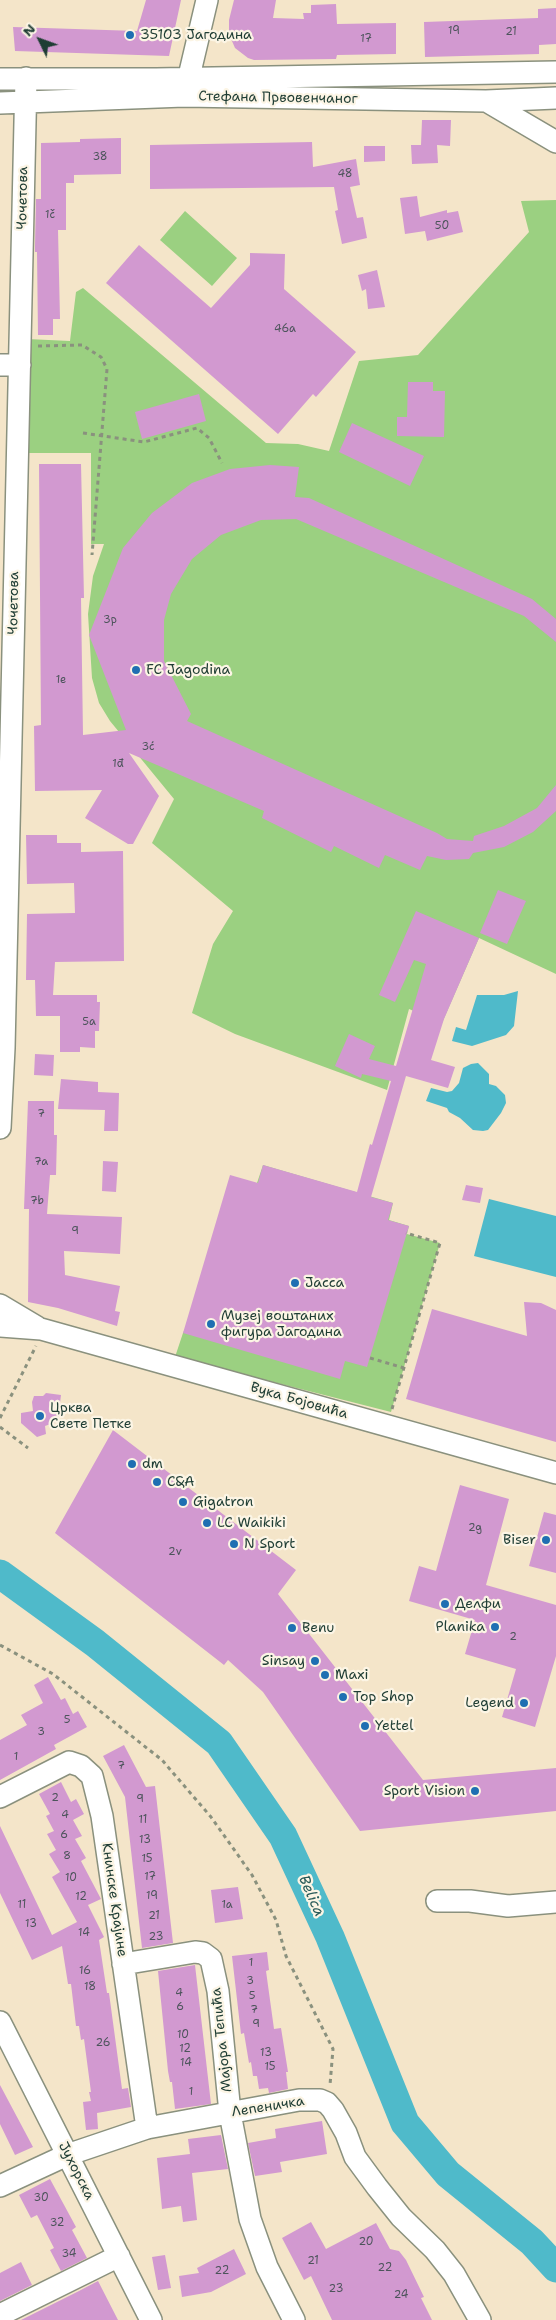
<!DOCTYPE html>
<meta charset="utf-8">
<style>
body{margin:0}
#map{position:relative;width:556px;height:2320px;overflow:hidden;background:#f4e5c9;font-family:"Shantell Sans",sans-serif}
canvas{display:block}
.north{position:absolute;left:15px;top:15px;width:50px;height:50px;-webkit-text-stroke:4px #fcf5e5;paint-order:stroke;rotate:312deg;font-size:14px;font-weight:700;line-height:20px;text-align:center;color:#1f3d34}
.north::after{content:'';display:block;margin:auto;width:18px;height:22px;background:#1f3d34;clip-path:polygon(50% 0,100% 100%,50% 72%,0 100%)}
</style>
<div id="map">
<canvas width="556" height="2320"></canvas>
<div class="north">N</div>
</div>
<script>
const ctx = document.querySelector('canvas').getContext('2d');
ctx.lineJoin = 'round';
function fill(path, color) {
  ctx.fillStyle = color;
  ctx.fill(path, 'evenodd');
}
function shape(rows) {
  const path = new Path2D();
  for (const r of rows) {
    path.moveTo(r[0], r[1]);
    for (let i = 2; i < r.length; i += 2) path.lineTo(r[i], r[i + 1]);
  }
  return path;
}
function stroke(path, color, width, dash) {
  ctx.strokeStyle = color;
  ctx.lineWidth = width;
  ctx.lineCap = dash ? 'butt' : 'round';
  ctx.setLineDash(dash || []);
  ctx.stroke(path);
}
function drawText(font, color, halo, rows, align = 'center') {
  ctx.font = font + ' "Shantell Sans",sans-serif';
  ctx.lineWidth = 4.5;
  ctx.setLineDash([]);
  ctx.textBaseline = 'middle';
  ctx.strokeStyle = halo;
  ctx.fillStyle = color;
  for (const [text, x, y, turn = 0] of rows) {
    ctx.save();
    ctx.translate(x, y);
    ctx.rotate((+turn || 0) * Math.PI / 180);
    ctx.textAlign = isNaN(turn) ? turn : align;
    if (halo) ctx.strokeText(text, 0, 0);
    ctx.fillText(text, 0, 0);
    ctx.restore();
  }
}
fill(shape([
 [556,200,556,974,479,938,442,1023,409,1009,387,1090,235,1034,192,1013,213,944,233,911,152,843,174,799,110,721,99,703,92,678,88,614,93,576,104,544,91,544,91,453,25,453,27,339,70,341,76,292,83,288,266,443,298,444,329,451,359,361,418,355,529,232,521,201],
 [185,211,237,258,212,286,160,240],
 [263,1165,393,1203,389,1220,409,1226,407,1234,440,1243,391,1412,175,1357,183,1333,257,1183]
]), '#9bd081');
fill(shape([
 [518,991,514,1026,506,1035,472,1046,452,1041,456,1027,466,1030,477,995,504,995],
 [478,1063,489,1074,489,1084,496,1086,505,1095,506,1103,501,1113,488,1130,483,1131,473,1130,460,1118,449,1112,447,1108,426,1101,431,1088,447,1092,452,1091,459,1083,463,1068,471,1064],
 [489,1199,556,1216,556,1277,474,1256]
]), '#4fbaca');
stroke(shape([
 [0,1574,95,1643,219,1743,283,1836,330,1937,405,2123,448,2174,532,2242,556,2268]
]), '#4fbaca', 29);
fill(shape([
 [146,0,181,0,169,56,15,51,13,27,137,31],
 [234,0,276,0,273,18,304,19,303,13,311,13,311,5,336,4,337,24,396,23,396,54,337,55,336,59,254,60,248,58,235,48,229,34,229,20],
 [556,8,556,44,539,45,539,54,425,57,424,22,538,18,538,9],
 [422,120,451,120,450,146,437,145,438,163,412,164,411,145,421,145],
 [121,138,121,174,74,175,74,183,66,183,66,230,58,230,60,319,53,319,53,335,38,335,37,252,35,252,35,246,36,199,41,199,41,143,80,142,80,139],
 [312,142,313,167,356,159,360,185,350,187,357,218,363,217,367,238,342,244,335,211,338,210,334,187,150,189,150,145],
 [364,146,385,146,385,161,364,162],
 [417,196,420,217,447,210,447,213,458,211,463,232,427,241,425,231,405,234,400,198],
 [139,245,211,308,250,265,250,253,285,254,284,289,356,352,316,397,313,394,278,434,106,283],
 [377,270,385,307,368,309,366,289,362,291,358,275],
 [408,382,433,382,433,391,445,391,444,437,397,436,397,417,407,417],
 [199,394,206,421,142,439,135,412],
 [352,423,424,456,410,486,339,452],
 [39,464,81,464,84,598,81,598,83,735,126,730,89,635,123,548,152,513,192,483,230,469,270,465,299,467,295,497,309,498,532,599,556,619,556,642,524,616,296,519,261,520,221,535,192,559,171,594,164,620,164,661,191,714,187,721,437,833,447,839,473,841,474,836,504,826,537,808,556,785,556,811,533,832,504,847,473,853,469,859,446,860,427,856,420,870,385,855,379,868,334,846,331,852,262,818,264,811,129,753,159,796,133,844,128,844,85,818,102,790,35,791,34,726,41,725],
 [26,835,57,835,57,843,81,843,81,852,123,851,124,961,55,962,53,995,97,995,97,1002,100,1002,99,1031,95,1031,95,1048,80,1047,80,1052,60,1052,60,1016,36,1016,35,980,26,980,27,914,75,913,74,883,27,884],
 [498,890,526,901,507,944,480,933],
 [416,911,479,938,444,1019,431,1060,455,1067,448,1088,406,1076,371,1197,393,1203,388,1220,409,1226,367,1367,345,1361,340,1379,183,1333,230,1175,258,1183,263,1165,357,1192,370,1144,372,1145,391,1081,362,1074,361,1078,335,1066,349,1034,375,1046,369,1059,396,1066,426,964,414,960,395,1002,379,995],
 [35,1054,54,1055,53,1076,34,1075],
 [61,1079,98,1082,98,1092,119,1093,118,1131,104,1131,105,1110,58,1109],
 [28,1101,54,1101,54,1135,57,1135,56,1175,50,1175,47,1214,122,1217,120,1254,64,1251,65,1275,120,1286,115,1311,120,1312,117,1326,58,1308,28,1302,29,1209,24,1209],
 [103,1161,118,1162,116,1192,102,1191],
 [466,1185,483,1188,480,1203,462,1200],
 [524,1302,541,1303,556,1310,556,1442,406,1399,432,1309,527,1336],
 [46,1393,61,1395,60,1403,65,1407,56,1422,45,1426,46,1434,37,1437,21,1423,21,1413,33,1411,32,1402,34,1396,43,1396],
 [113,1430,296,1570,278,1594,423,1780,556,1768,556,1811,360,1831,263,1692,228,1660,224,1665,55,1533],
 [460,1485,509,1499,486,1585,556,1605,556,1656,535,1727,502,1717,516,1669,465,1654,475,1620,409,1601,419,1566,436,1571],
 [544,1512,556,1515,556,1573,529,1566],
 [48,1677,61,1700,65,1698,73,1714,78,1711,87,1727,54,1745,56,1749,0,1780,0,1740,27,1725,21,1715,43,1703,34,1685],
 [124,1745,146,1787,155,1786,173,1943,142,1948,125,1797,103,1756],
 [61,1782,71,1802,76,1799,84,1814,73,1820,82,1836,75,1839,86,1858,81,1861,101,1899,88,1905,104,1937,99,1940,107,1993,109,1993,122,2089,128,2088,131,2107,97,2113,98,2129,86,2130,83,2102,91,2101,89,2092,91,2092,84,2039,81,2040,79,2026,76,2026,71,1984,68,1984,62,1946,32,1960,0,1893,0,1826,52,1935,77,1922,52,1877,60,1872,49,1854,56,1850,47,1834,54,1831,46,1816,50,1814,39,1794],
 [238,1887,243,1919,215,1923,211,1890],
 [267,1952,269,1970,266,1971,274,2029,281,2028,288,2072,286,2072,288,2089,269,2093,268,2088,259,2089,257,2076,253,2076,251,2062,249,2063,244,2033,241,2034,232,1956],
 [195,1965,211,2104,175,2109,172,2082,170,2082,168,2071,158,1971],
 [0,2085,33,2147,15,2155,0,2124],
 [322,2121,327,2154,280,2162,282,2172,255,2176,248,2143,276,2138,275,2129],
 [221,2135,228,2169,192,2173,197,2220,183,2222,181,2206,162,2209,157,2158,190,2154,188,2139],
 [50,2179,76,2227,72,2230,87,2258,61,2271,50,2250,54,2248,37,2215,31,2218,19,2195],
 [311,2222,326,2249,376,2223,390,2249,399,2251,406,2260,424,2297,421,2298,432,2320,332,2320,311,2276,304,2280,282,2238],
 [234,2249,246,2274,211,2292,182,2297,179,2276,199,2273,197,2268],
 [165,2255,171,2288,158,2290,152,2257],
 [21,2262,32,2285,0,2301,0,2273],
 [98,2281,118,2320,21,2320,79,2291]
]), '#d299d0');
const minor = shape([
 [0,79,156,79,556,72],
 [186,89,207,0],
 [488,102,556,142],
 [0,103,184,96,486,101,556,98],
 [0,365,20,365],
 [0,1128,4,1048,26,78],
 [0,1305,37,1327],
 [0,1326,41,1329,556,1473],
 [0,1797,69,1762,81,1766,92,1776,102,1816,147,2128],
 [437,1901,470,1901,508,1906,556,1902],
 [123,1964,195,1952,203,1953,211,1959,218,1991,230,2113,250,2219,267,2267,294,2320],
 [0,2022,151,2320],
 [0,2186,67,2155,147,2128,299,2100,320,2100,327,2103,333,2110,346,2133,355,2157,377,2187,401,2217,435,2250,454,2274,480,2320],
 [0,2315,119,2256]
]);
stroke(minor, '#8a917e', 24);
stroke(shape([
 [38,346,82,345,101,357,107,369,92,555],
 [83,433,144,442,197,428,209,438,222,463],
 [370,1358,404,1368],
 [392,1409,440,1243,406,1233],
 [0,1418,36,1346],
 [0,1427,28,1448],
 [0,1645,53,1674,162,1760,211,1817,252,1875,276,1920,286,1956,333,2049,330,2085]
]), '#8a917e', 3, [4, 4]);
stroke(minor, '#fff', 21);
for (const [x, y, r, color] of [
 [130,35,5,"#1f6fb2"],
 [136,670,5,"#1f6fb2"],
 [295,1283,5,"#1f6fb2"],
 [211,1324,5,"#1f6fb2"],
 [40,1416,5,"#1f6fb2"],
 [132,1464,5,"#1f6fb2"],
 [157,1482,5,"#1f6fb2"],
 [183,1502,5,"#1f6fb2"],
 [207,1523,5,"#1f6fb2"],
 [546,1540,5,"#1f6fb2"],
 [234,1544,5,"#1f6fb2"],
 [445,1604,5,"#1f6fb2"],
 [495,1627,5,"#1f6fb2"],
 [292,1628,5,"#1f6fb2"],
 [315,1661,5,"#1f6fb2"],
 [325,1675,5,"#1f6fb2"],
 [343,1697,5,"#1f6fb2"],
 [524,1703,5,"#1f6fb2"],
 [365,1726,5,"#1f6fb2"],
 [475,1791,5,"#1f6fb2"]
]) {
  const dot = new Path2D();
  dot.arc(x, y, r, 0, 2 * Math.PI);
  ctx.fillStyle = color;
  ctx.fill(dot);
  stroke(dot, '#fcf5e5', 2);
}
drawText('11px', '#4c545b', null, [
 ["19",454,31],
 ["21",511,32],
 ["17",366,39],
 ["38",100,157],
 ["48",345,174],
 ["1č",50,215],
 ["50",442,226],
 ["46a",285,329],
 ["3p",110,620],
 ["1e",61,680],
 ["3ć",148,747],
 ["1đ",118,764],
 ["5a",89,1022],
 ["7",41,1114],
 ["7a",41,1162],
 ["7b",37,1201],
 ["9",75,1231],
 ["2g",475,1528],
 ["2v",175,1552],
 ["2",513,1637],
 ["5",67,1720],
 ["3",41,1732],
 ["1",16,1757],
 ["7",121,1766],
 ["2",55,1798],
 ["9",140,1799],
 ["4",65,1815],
 ["11",143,1820],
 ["6",64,1835],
 ["13",145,1840],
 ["8",67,1856],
 ["15",147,1859],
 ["17",150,1877],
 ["10",71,1878],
 ["19",152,1896],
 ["12",81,1897],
 ["11",22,1905],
 ["1a",227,1905],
 ["21",154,1916],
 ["13",31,1924],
 ["14",84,1933],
 ["23",156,1937],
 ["1",251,1963],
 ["16",85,1971],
 ["3",250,1981],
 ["18",90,1987],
 ["4",179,1993],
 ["5",252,1996],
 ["6",180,2007],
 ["7",254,2010],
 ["9",256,2024],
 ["10",183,2035],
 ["26",103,2043],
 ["12",185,2049],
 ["13",266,2053],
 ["14",186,2063],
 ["15",270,2067],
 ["1",191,2092],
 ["30",41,2198],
 ["32",57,2223],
 ["20",366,2242],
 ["34",69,2254],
 ["21",313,2261],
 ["22",385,2268],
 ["22",222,2271],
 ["23",336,2289],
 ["24",401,2295]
]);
drawText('14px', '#1f3d34', '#fcf5e5', [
 ["35103 Јагодина",140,35],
 ["FC Jagodina",146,670],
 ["Јасса",305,1283],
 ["Музеј воштаних",221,1316],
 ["фигура Јагодина",221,1332],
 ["Црква",50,1408],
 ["Свете Петке",50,1424],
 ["dm",142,1464],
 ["C&A",167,1482],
 ["Gigatron",193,1502],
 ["LC Waikiki",217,1523],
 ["Biser",536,1540,"right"],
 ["N Sport",244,1544],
 ["Делфи",455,1604],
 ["Planika",485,1627,"right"],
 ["Benu",302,1628],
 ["Sinsay",305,1661,"right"],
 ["Maxi",335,1675],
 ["Top Shop",353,1697],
 ["Legend",514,1703,"right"],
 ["Yettel",375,1726],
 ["Sport Vision",465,1791,"right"]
], 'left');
drawText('14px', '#1f3d34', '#fcf5e5', [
 ["Стефана Првовенчаног",278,98,1],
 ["Чочетова",23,198,-89],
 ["Чочетова",14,603,-89],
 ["Вука Бојовића",299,1401,16],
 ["Книнске Крајине",114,1900,82],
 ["Мајора Тепића",222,2040,-96],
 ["Лепеничка",268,2107,-9],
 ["Јухорска",76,2171,63]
]);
drawText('italic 15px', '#2b5c5a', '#fcf5e5', [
 ["Belica",311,1896,66]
]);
</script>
